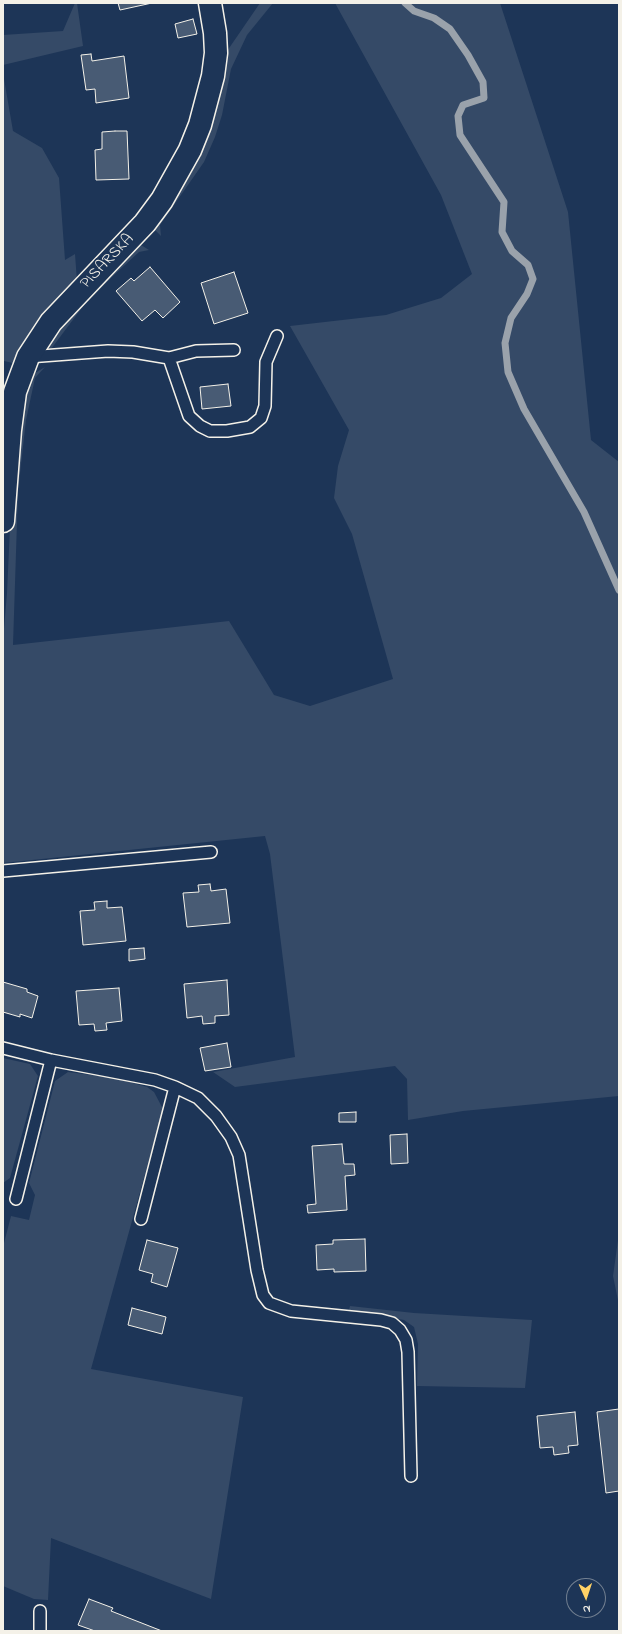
<!DOCTYPE html>
<style>
body{margin:0}
#map{position:relative;width:622px;height:1634px;overflow:hidden;background:#1d3557;font-family:"Indie Flower",sans-serif}
canvas{display:block}
.frame{position:absolute;inset:0;border:4px solid #f4f1e8;pointer-events:none}
.north{position:absolute;left:566px;top:1578px;width:40px;height:40px;box-sizing:border-box;background:#1d3557;border:1px solid #738091;border-radius:50%;rotate:177deg;font-size:11px;font-weight:700;line-height:16px;text-align:center;color:#f4f1e8}
.north::after{content:'';display:block;margin:auto;width:14px;height:18px;background:#ffd166;clip-path:polygon(50% 0,100% 100%,50% 72%,0 100%)}
</style>
<div id="map">
<canvas width="622" height="1634"></canvas>
<div class="frame"></div>
<div class="north">N</div>
</div>
<script>
const ctx = document.querySelector('canvas').getContext('2d');
ctx.lineJoin = 'round';
function fill(path, color) {
  ctx.fillStyle = color;
  ctx.fill(path, 'evenodd');
}
function shape(rows) {
  const path = new Path2D();
  for (const r of rows) {
    path.moveTo(r[0], r[1]);
    for (let i = 2; i < r.length; i += 2) path.lineTo(r[i], r[i + 1]);
  }
  return path;
}
function stroke(path, color, width, dash) {
  ctx.strokeStyle = color;
  ctx.lineWidth = width;
  ctx.lineCap = dash ? 'butt' : 'round';
  ctx.setLineDash(dash || []);
  ctx.stroke(path);
}
function drawText(font, color, halo, rows, align = 'center') {
  ctx.font = font + ' "Indie Flower",sans-serif';
  ctx.lineWidth = 3.5;
  ctx.setLineDash([]);
  ctx.textBaseline = 'middle';
  ctx.strokeStyle = halo;
  ctx.fillStyle = color;
  for (const [text, x, y, turn = 0] of rows) {
    ctx.save();
    ctx.translate(x, y);
    ctx.rotate((+turn || 0) * Math.PI / 180);
    ctx.textAlign = isNaN(turn) ? turn : align;
    if (halo) ctx.strokeText(text, 0, 0);
    ctx.fillText(text, 0, 0);
    ctx.restore();
  }
}
fill(shape([
 [75,3,77,3,83,46,3,65,3,35,63,31],
 [260,3,273,3,247,35,231,69,222,115,215,137,204,162,160,225,161,236,153,228,223,57],
 [335,3,500,3,568,212,591,440,619,462,619,1096,463,1111,408,1120,407,1079,395,1066,235,1087,213,1072,295,1057,270,854,265,836,3,863,3,640,7,593,11,505,17,430,28,382,35,373,45,367,35,378,26,420,18,491,13,645,229,621,274,695,310,706,393,679,352,534,334,498,338,466,349,430,290,326,386,315,441,298,472,274,441,195],
 [3,73,13,131,42,148,59,178,65,260,75,254,77,281,17,364,4,361,3,362],
 [141,245,149,250,139,252,113,276,84,305,51,349,46,345,58,326,133,247],
 [3,1058,30,1064,38,1076,10,1178,3,1183],
 [68,1072,115,1078,147,1087,154,1092,163,1109,91,1369,243,1397,211,1599,51,1538,48,1600,34,1599,3,1586,3,1247,11,1216,29,1220,35,1195,29,1183,55,1081],
 [619,1233,619,1305,613,1276],
 [350,1306,414,1313,532,1320,525,1388,417,1386,418,1344,414,1327,404,1320,349,1310]
]), '#354a67');
stroke(shape([
 [405,3,414,11,434,18,450,29,468,55,483,82,484,98,463,105,458,116,460,135,504,202,502,232,512,251,528,265,533,279,527,294,511,318,505,343,508,372,524,409,584,512,619,590]
]), '#9aa2ab', 7);
const building = shape([
 [118,3,152,3,120,10,118,3],
 [193,19,197,34,178,38,175,24,193,19],
 [91,54,92,61,124,56,129,98,96,103,95,89,86,90,81,55,91,54],
 [115,131,127,131,129,179,96,180,95,150,102,149,102,132,115,131],
 [150,267,180,302,163,318,155,310,142,321,116,291,131,278,134,281,150,267],
 [234,272,248,313,214,324,201,283,234,272],
 [228,384,231,406,202,409,200,387,228,384],
 [210,884,211,891,226,889,230,923,187,927,183,893,199,892,198,885,210,884],
 [107,901,107,908,122,907,126,941,83,945,80,911,95,910,94,902,107,901],
 [144,948,145,959,129,961,129,949,144,948],
 [227,980,229,1015,215,1016,215,1023,203,1024,202,1016,187,1018,184,984,227,980],
 [3,982,27,989,27,992,38,996,32,1018,20,1014,20,1017,3,1012,3,982],
 [119,988,122,1021,106,1023,107,1030,95,1031,94,1024,79,1025,76,991,119,988],
 [227,1043,231,1067,205,1071,200,1048,227,1043],
 [356,1112,356,1122,339,1122,339,1113,356,1112],
 [407,1134,408,1163,391,1164,390,1135,407,1134],
 [342,1144,344,1164,354,1164,355,1175,345,1176,347,1210,308,1213,307,1205,316,1204,312,1146,342,1144],
 [365,1239,366,1271,334,1272,334,1269,317,1270,316,1245,333,1244,333,1240,365,1239],
 [147,1240,178,1248,167,1287,151,1282,153,1274,139,1270,147,1240],
 [132,1308,166,1317,162,1334,128,1325,132,1308],
 [619,1409,619,1491,606,1493,597,1412,619,1409],
 [575,1412,578,1445,568,1446,569,1453,554,1455,553,1447,540,1448,537,1416,575,1412],
 [89,1599,113,1608,111,1611,162,1631,95,1631,78,1625,89,1599]
]);
fill(building, '#485b74');
stroke(building, '#f4f1e8', 1);
const service = shape([
 [28,357,108,351,133,352,169,358,189,416,200,426,210,431,227,431,250,427,261,418,265,406,266,362,277,336],
 [169,358,196,351,234,350],
 [3,871,211,852],
 [3,1048,51,1060,155,1080,175,1087,198,1098,216,1116,231,1137,239,1155,257,1270,263,1295,269,1303,291,1311,381,1320,392,1323,400,1330,406,1340,408,1352,411,1476],
 [16,1199,51,1060],
 [141,1219,175,1087],
 [40,1631,40,1611]
]);
const minor = shape([
 [3,521,10,430,15,392,28,357,51,322,145,223,162,200,190,150,200,125,213,76,216,53,215,33,210,3]
]);
stroke(service, '#f4f1e8', 14);
stroke(minor, '#f4f1e8', 25);
stroke(service, '#1d3557', 11);
stroke(minor, '#1d3557', 22);
drawText('16px', '#f4f1e8', '#1d3557', [
 ["PISARSKA",108,262,-46]
]);
</script>
